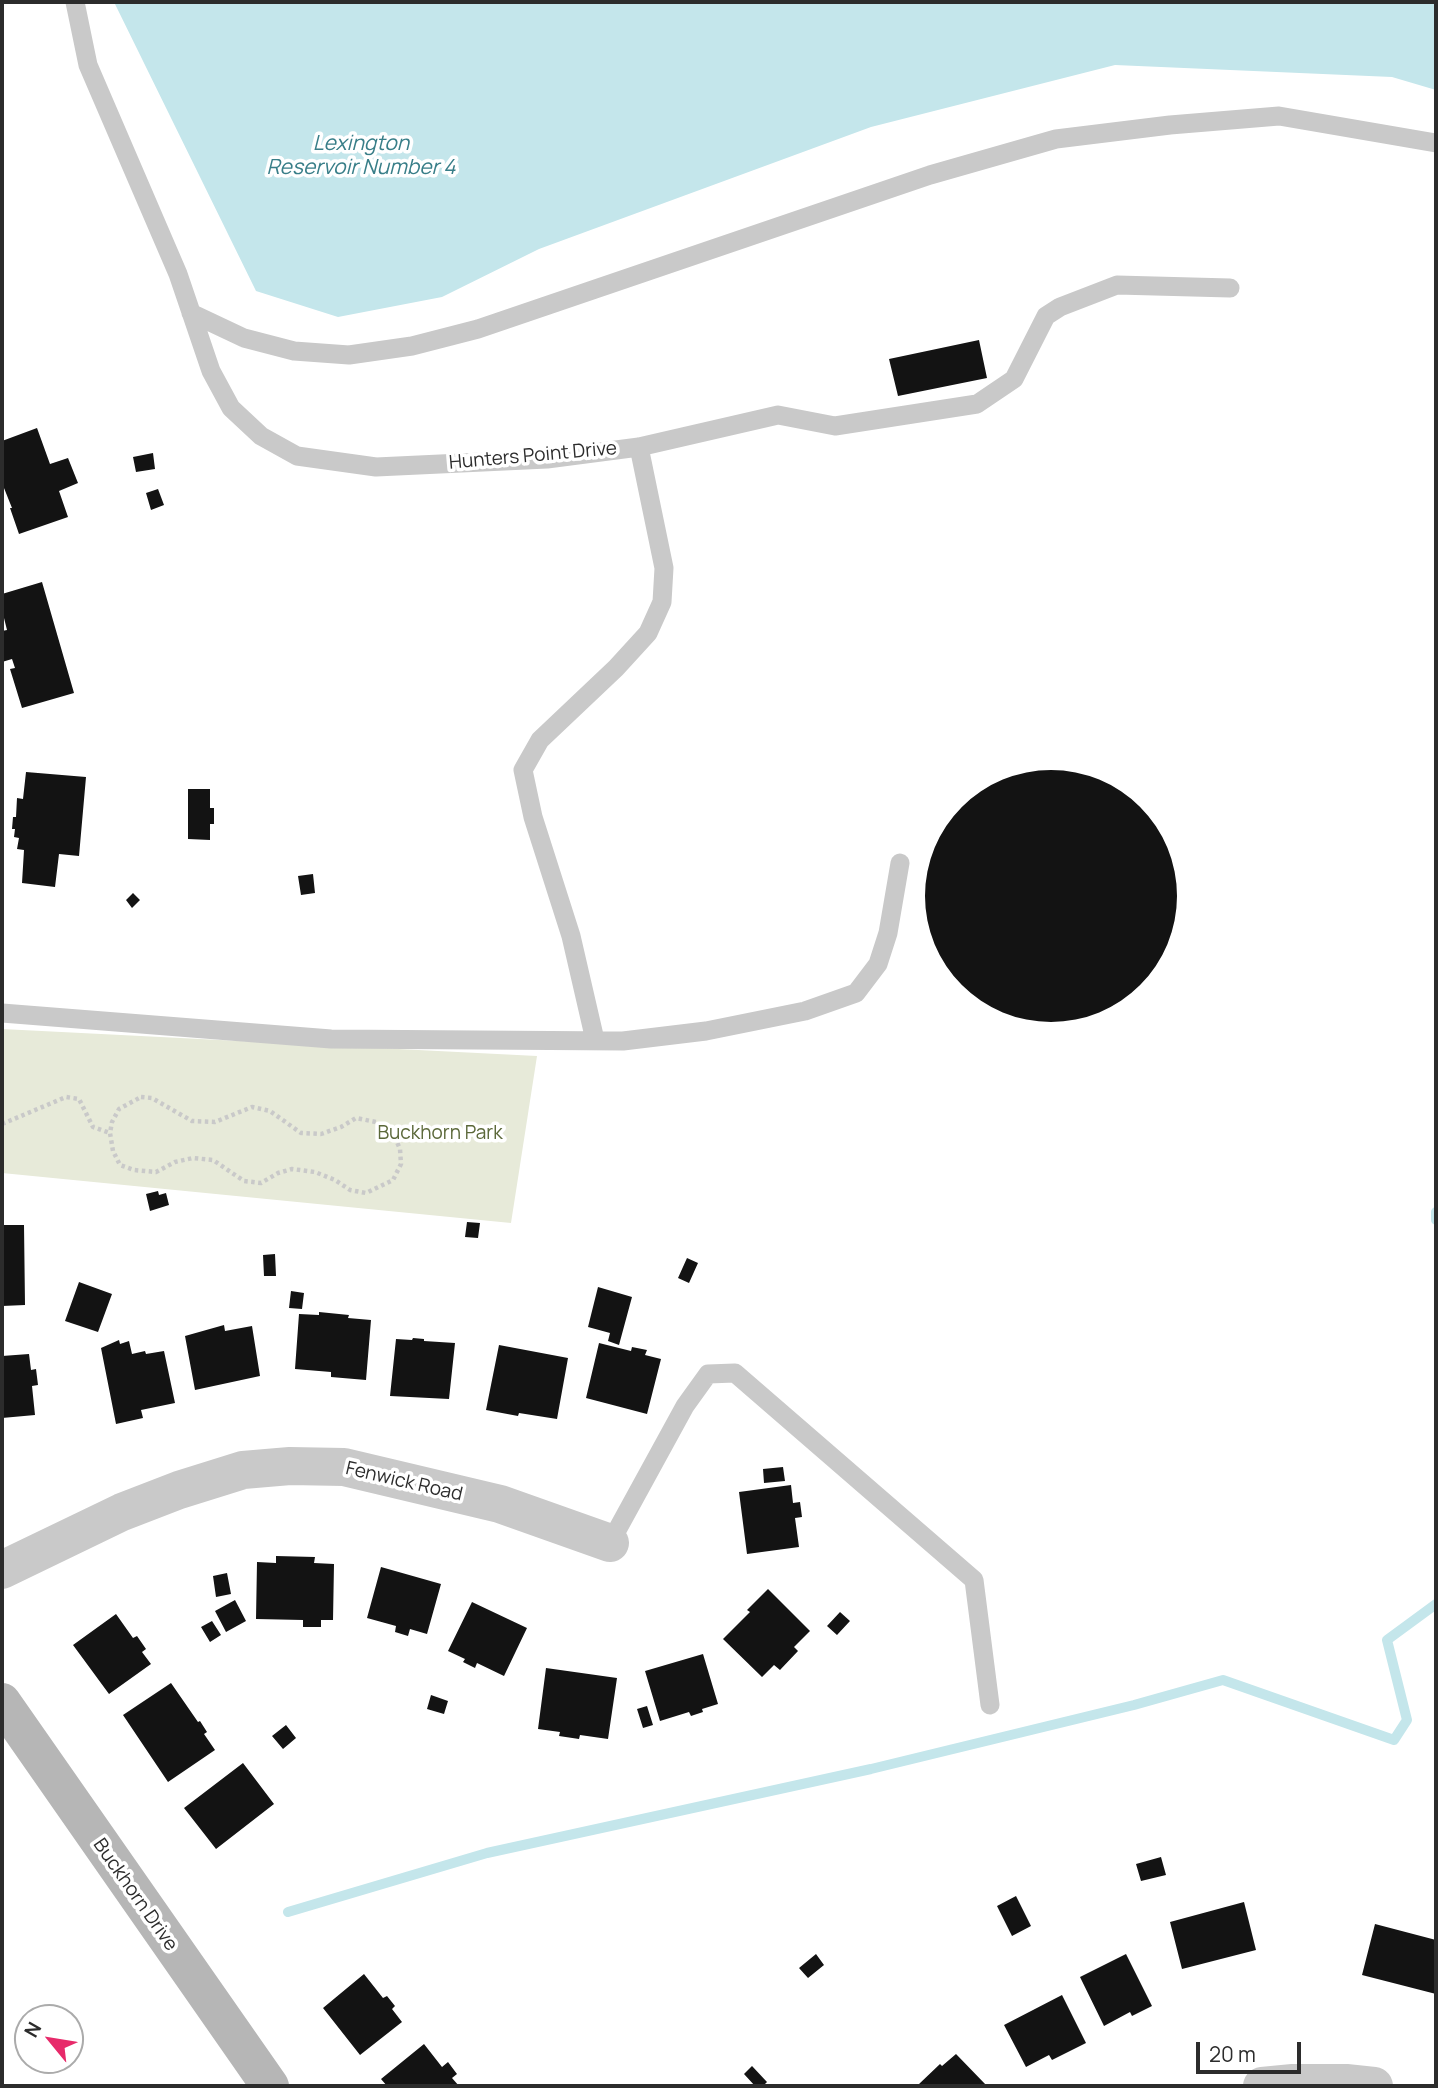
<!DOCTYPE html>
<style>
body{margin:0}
#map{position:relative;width:1438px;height:2088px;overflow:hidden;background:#fff;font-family:Manrope,sans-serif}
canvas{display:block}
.frame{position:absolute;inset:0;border:4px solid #2c2c2c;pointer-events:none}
.north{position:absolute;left:14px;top:2004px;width:70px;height:70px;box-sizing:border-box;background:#fff;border:2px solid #ababab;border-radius:50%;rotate:300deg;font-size:19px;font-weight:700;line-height:28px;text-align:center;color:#2c2c2c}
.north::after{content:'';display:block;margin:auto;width:24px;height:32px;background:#e72a6a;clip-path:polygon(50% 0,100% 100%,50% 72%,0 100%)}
.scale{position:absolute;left:1196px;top:2042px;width:105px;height:32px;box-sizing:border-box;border:4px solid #2c2c2c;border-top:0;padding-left:9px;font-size:21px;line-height:24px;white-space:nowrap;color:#2c2c2c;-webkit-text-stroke:5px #fff;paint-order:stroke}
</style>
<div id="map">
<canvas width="1438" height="2088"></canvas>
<div class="frame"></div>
<div class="north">N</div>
<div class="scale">20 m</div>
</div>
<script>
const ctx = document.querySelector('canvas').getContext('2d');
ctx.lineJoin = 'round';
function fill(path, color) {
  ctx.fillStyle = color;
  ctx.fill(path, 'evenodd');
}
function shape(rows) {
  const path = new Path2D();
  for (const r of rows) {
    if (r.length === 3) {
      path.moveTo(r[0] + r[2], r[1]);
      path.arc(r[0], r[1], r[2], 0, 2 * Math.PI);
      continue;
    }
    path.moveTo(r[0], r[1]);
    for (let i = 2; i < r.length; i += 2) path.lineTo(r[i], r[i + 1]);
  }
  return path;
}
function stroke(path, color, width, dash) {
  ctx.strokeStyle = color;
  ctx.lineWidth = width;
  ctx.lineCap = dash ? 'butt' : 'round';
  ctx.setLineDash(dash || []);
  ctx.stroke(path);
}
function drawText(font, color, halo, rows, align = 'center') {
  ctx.font = font + ' Manrope,sans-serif';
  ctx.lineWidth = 7;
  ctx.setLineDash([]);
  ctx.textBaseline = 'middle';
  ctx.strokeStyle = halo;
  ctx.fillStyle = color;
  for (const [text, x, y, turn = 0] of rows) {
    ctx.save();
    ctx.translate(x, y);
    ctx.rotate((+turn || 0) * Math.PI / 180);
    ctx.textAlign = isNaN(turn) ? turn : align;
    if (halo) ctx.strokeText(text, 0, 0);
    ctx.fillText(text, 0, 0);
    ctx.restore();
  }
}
fill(shape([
 [2,1029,537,1056,511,1223,2,1173]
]), '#e7ead9');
fill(shape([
 [114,2,1436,2,1436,90,1392,77,1115,65,871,127,539,249,442,297,338,317,256,291]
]), '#c4e6eb');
stroke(shape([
 [1436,1212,1436,1220],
 [288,1912,487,1853,871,1769,1134,1705,1223,1680,1394,1740,1407,1720,1387,1640,1436,1604]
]), '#c4e6eb', 10);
fill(shape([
 [979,340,987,378,898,396,889,359],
 [37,428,50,464,68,458,78,483,59,491,68,517,19,534,10,508,12,508,2,483,2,441],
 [153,453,155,469,136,472,133,457],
 [158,489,164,505,151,510,146,493],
 [42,582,74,693,22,708,10,669,15,668,12,659,2,662,2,631,7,630,2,610,2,594],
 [1051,896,126],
 [26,772,86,777,79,856,59,854,55,887,22,883,24,850,17,849,19,838,14,837,15,829,12,829,13,817,16,817,17,798,23,799],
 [188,789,210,789,210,808,214,808,214,824,210,824,210,840,188,839],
 [313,874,315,893,301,895,298,876],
 [133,893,140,900,132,908,126,900],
 [158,1191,159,1195,166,1193,169,1205,150,1211,146,1194],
 [467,1222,480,1223,478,1238,465,1237],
 [2,1225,24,1225,25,1305,2,1306],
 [275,1254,276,1276,264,1276,263,1255],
 [687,1258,698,1263,689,1283,678,1278],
 [79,1282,112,1294,98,1332,65,1321],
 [598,1287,632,1297,619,1345,608,1341,610,1333,588,1327],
 [291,1291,304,1293,302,1309,289,1308],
 [319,1312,349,1315,348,1318,371,1320,366,1380,331,1377,331,1372,295,1369,299,1314,319,1315],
 [224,1325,225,1331,252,1326,260,1376,195,1390,185,1336],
 [413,1338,424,1339,424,1341,455,1343,449,1399,390,1396,396,1339,412,1340],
 [119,1340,120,1344,129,1341,132,1354,145,1351,146,1354,164,1351,175,1403,141,1410,143,1418,116,1424,101,1348],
 [599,1343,631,1351,632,1347,647,1350,645,1355,661,1359,647,1414,586,1398],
 [499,1345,568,1358,557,1419,519,1413,518,1416,486,1410],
 [29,1354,31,1370,36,1369,38,1385,32,1386,35,1415,2,1418,2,1356],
 [783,1467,785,1481,764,1483,763,1469],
 [791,1485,793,1503,800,1502,802,1517,795,1518,799,1547,747,1554,739,1492],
 [276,1556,315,1557,314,1563,334,1564,333,1620,321,1620,321,1627,303,1627,303,1620,256,1619,257,1562,276,1563],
 [381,1567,441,1584,427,1634,410,1629,408,1636,395,1632,396,1626,367,1618],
 [227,1573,231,1594,216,1597,213,1576],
 [768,1589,810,1631,794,1647,798,1651,780,1670,774,1665,762,1677,723,1639,750,1612,747,1610],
 [235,1600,246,1621,226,1632,215,1611],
 [472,1602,527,1628,504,1676,477,1663,475,1668,463,1662,465,1659,448,1651],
 [840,1612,850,1621,837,1635,827,1626],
 [116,1614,133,1638,137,1636,146,1649,142,1652,151,1664,109,1694,73,1645],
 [212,1621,221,1635,210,1642,201,1627],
 [703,1654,718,1704,702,1709,703,1712,691,1716,689,1712,660,1721,645,1671],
 [546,1668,617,1678,608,1739,580,1735,579,1739,559,1736,560,1732,538,1729],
 [171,1683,198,1722,200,1721,207,1732,204,1734,215,1750,168,1782,123,1715],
 [431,1695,448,1701,444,1714,427,1709],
 [647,1706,653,1725,643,1728,637,1709],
 [286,1725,296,1738,283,1749,272,1736],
 [243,1763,274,1804,216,1849,184,1808],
 [1161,1857,1166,1875,1141,1881,1136,1864],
 [1016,1896,1031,1926,1012,1936,997,1906],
 [1244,1902,1256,1950,1182,1969,1170,1922],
 [1375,1924,1436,1940,1436,1994,1362,1975],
 [816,1954,824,1965,808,1978,799,1968],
 [1126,1954,1152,2006,1132,2016,1130,2012,1104,2026,1080,1977],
 [364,1974,383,1998,387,1996,395,2006,392,2009,402,2022,360,2055,323,2008],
 [1062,1995,1086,2043,1052,2060,1049,2055,1026,2067,1004,2025],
 [424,2044,442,2067,448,2062,457,2074,452,2078,459,2086,387,2086,381,2079],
 [956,2054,987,2086,921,2086,919,2084,940,2064,942,2066],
 [752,2066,767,2082,763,2086,755,2086,744,2074]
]), '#131313');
stroke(shape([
 [141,1097,152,1098,192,1121,215,1122,252,1107,270,1111,301,1133,321,1134,341,1127,356,1118,376,1122,393,1133,400,1149,401,1164,393,1180,366,1193,350,1190,335,1180,315,1172,292,1169,278,1173,261,1183,244,1181,213,1160,193,1158,175,1162,156,1172,134,1170,120,1165,113,1151,110,1133,112,1122,119,1109,141,1097],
 [2,1124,66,1097,79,1099,93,1127,110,1133]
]), '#c9c9c9', 4.5, [3.5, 3.5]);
stroke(shape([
 [75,2,88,65,178,274,211,371,231,408,261,436,297,456,376,467,547,459,639,447,778,415,835,426,977,404,1014,379,1046,316,1060,307,1117,285,1230,288],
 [191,313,244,338,294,351,349,355,412,346,478,329,930,175,1056,139,1170,125,1279,116,1436,143],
 [2,1013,331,1039,623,1041,706,1031,805,1011,856,993,878,964,888,933,900,863],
 [595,1040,571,936,533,817,523,770,540,740,616,668,648,633,662,602,664,568,639,447],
 [610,1543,685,1406,708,1374,735,1373,974,1580,990,1705]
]), '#c9c9c9', 19);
stroke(shape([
 [2,1570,122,1512,179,1490,243,1470,290,1466,344,1467,500,1504,610,1543],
 [1262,2086,1293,2083,1346,2083,1374,2086]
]), '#c9c9c9', 38);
stroke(shape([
 [2,1702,270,2086]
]), '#b6b6b6', 38);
drawText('19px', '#2c2c2c', '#fff', [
 ["Hunters Point Drive",533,456,-5],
 ["Fenwick Road",404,1482,13],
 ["Buckhorn Drive",135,1895,55]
]);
drawText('19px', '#5b6839', '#fff', [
 ["Buckhorn Park",440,1134]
]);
drawText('italic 21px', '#387e88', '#fff', [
 ["Lexington",361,144],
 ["Reservoir Number 4",361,168]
]);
</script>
